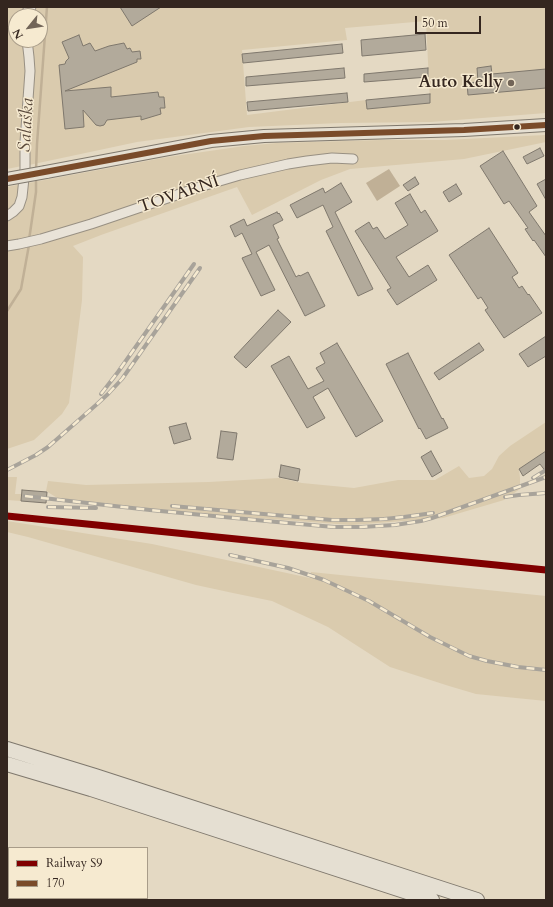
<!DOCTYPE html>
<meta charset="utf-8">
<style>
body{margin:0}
#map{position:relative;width:553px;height:907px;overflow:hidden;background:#e4d9c3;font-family:Cardo,serif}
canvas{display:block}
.frame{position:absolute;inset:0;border:8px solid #34261f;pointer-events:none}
.legend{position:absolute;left:8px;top:847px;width:140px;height:52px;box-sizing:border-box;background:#f6ead0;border:1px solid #a89c89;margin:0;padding:5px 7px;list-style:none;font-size:12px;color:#34261f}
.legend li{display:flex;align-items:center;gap:8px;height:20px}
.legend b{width:20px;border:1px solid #a89c89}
.north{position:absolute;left:8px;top:8px;width:40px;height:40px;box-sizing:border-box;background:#f6ead0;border:1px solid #a89c89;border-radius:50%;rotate:240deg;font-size:11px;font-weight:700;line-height:16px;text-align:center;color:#34261f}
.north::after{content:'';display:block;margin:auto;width:14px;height:18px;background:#726558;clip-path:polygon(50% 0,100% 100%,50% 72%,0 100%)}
.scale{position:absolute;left:415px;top:16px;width:66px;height:18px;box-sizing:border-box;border:2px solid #34261f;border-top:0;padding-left:5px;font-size:12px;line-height:14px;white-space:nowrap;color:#34261f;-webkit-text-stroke:3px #f6ead0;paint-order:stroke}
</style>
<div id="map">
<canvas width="553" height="907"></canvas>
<div class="frame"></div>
<ul class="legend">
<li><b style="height:5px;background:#800000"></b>Railway S9</li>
<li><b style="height:5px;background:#7a4b2a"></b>170</li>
</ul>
<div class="north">N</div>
<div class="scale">50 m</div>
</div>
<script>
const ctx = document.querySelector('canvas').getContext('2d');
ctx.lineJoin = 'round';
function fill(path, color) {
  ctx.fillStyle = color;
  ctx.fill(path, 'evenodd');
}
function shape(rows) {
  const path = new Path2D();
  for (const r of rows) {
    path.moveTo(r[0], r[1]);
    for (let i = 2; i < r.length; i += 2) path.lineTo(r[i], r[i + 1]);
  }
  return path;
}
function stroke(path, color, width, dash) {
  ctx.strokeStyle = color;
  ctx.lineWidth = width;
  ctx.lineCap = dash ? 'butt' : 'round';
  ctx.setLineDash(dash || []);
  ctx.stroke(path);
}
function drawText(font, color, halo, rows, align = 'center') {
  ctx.font = font + ' Cardo,serif';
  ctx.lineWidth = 3;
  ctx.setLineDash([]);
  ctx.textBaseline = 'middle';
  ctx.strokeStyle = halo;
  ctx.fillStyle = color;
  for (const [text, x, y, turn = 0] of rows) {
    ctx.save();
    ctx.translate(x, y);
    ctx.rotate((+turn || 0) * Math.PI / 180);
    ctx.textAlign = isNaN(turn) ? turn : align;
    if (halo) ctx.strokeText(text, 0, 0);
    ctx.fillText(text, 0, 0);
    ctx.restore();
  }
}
fill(shape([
 [7,7,25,7,21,16,16,16,16,40,23,40,27,65,22,166,7,169],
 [36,7,546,7,546,113,431,122,340,123,249,127,137,142,29,165,33,60,30,40,40,40,40,16,29,16,32,10],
 [426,21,430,102,367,109,366,100,247,115,242,50,347,40,345,28],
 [545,135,546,142,464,159,350,169,321,180,252,215,237,187,101,235,73,246,83,257,82,300,69,403,62,414,34,440,7,449,7,187,168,157,244,146,277,143,381,140,445,140],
 [546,422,546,451,519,469,520,478,520,489,504,500,443,518,351,525,150,510,59,499,46,491,48,481,86,485,209,482,279,478,302,483,354,488,398,480,435,480,459,466,469,478,484,476,492,469,499,456,510,446],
 [7,477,17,477,15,494,21,494,21,501,7,500],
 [7,521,152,544,310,578,311,572,546,596,546,701,476,694,449,686,390,667,328,627,272,601,233,593,196,585,28,537,7,532]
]), '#dacbae');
fill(shape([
 [389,169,400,186,377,201,366,183]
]), '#c0b096');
stroke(shape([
 [36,170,37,144,47,7],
 [29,240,36,192,36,177],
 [7,311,21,289,29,245]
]), '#c0b096', 2.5);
const building = shape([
 [120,7,161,7,132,26,120,7],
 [425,34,426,50,362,56,361,40,425,34],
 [79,35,83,46,90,43,95,51,109,46,124,43,127,49,130,48,132,52,140,51,141,59,137,59,137,62,65,91,111,87,111,97,158,92,159,97,164,97,165,108,160,108,161,114,141,120,141,116,107,120,104,125,100,126,96,125,83,110,84,127,65,129,59,65,65,64,66,61,69,58,62,42,79,35],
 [342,44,343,53,243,63,242,54,342,44],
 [491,66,492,74,546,69,546,88,468,95,467,83,478,82,477,68,491,66],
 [344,68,345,78,246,86,246,77,344,68],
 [428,68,428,77,364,82,364,74,428,68],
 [347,93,348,102,248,111,247,102,347,93],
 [430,94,430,103,367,109,366,100,430,94],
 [540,148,544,156,527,164,523,157,540,148],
 [503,151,537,206,529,212,546,236,546,257,534,240,533,241,525,229,528,228,509,201,504,204,480,166,503,151],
 [415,177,419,184,408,191,403,185,415,177],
 [546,179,546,200,537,184,546,179],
 [341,183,352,202,335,212,373,289,358,296,326,231,333,227,323,205,297,218,290,205,323,188,325,193,341,183],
 [456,184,462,194,449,202,443,192,456,184],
 [410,194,421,213,425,210,438,231,396,257,409,277,428,265,437,280,397,305,387,290,391,288,355,231,369,222,373,229,377,227,385,239,408,225,395,203,410,194],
 [277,212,278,214,279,213,283,220,273,225,279,238,277,239,296,277,299,275,300,276,308,272,325,306,305,316,269,245,256,252,275,290,261,296,242,258,252,254,242,233,235,237,230,226,244,219,247,226,277,212],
 [489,228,518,273,512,277,519,288,522,286,528,295,529,294,542,313,504,338,485,310,488,308,481,297,478,299,449,255,489,228],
 [278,310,291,322,246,368,234,357,278,310],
 [546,336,546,356,528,367,519,354,546,336],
 [337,343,383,421,356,437,328,388,313,397,325,418,307,428,271,366,289,356,308,389,324,381,316,368,325,363,320,353,337,343],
 [479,343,484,350,439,380,434,373,479,343],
 [408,353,442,419,443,418,448,428,426,439,420,428,419,429,386,364,408,353],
 [186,423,191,439,174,444,169,427,186,423],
 [221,431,237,433,233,460,217,458,221,431],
 [431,451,442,471,432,477,421,457,431,451],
 [546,451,546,472,540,464,523,476,519,469,546,451],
 [281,465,300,469,298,481,279,477,281,465],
 [22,490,47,492,46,503,21,501,22,490]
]);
fill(building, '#b2aa9b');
stroke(building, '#7f786d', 1);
const minor = shape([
 [24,16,29,9,31,7],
 [7,216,13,212,19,206,22,197,25,169,25,142,30,71,29,57,27,40],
 [7,246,19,244,41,239,91,224,206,185,240,175,288,164,307,161,332,158,353,159]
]);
const major = shape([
 [46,172,211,141,264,136,464,130,546,125]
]);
const highway = shape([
 [7,749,95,776,477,900],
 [7,764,91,789,432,900]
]);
stroke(minor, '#989083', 11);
stroke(major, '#7f786d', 14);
stroke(highway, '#7f786d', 16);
stroke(minor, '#e9e3d8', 9);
stroke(major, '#e5dfd2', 12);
stroke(highway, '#e5dfd2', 14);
const rail = shape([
 [101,394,118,372,194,264],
 [7,470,36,455,48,447,96,405,108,394,122,379,200,268],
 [533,478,546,470],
 [25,496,150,510,277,522,334,527,361,527,395,525,421,521,432,518,546,477],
 [505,497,519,495,546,493],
 [172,506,332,520,357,520,384,519,404,517,433,513],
 [48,507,96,508],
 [230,555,288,568,324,580,369,601,430,637,469,656,487,661,518,667,546,670]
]);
stroke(rail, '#a8a39a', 4);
stroke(rail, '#f6ead0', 2.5, [8]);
const majorBridge = shape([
 [7,179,46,172]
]);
stroke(majorBridge, '#7f786d', 14, []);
stroke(majorBridge, '#e5dfd2', 12);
stroke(shape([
 [7,179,211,141,264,136,464,130,546,125]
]), '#7a4b2a', 6);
stroke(shape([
 [7,516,546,570]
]), '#800000', 7);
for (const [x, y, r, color] of [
 [511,83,4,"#726558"],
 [517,127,3.5,"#34261f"]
]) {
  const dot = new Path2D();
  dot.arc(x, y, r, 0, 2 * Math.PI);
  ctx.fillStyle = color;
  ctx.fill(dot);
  stroke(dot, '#f6ead0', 1.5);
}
drawText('bold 17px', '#34261f', '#f6ead0', [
 ["Auto Kelly",503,83]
], 'right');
drawText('17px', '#34261f', '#f6ead0', [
 ["TOVÁRNÍ",179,195,-19]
]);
drawText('italic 18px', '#5a4a3d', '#f6ead0', [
 ["Salaška",27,125,-87]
]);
</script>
